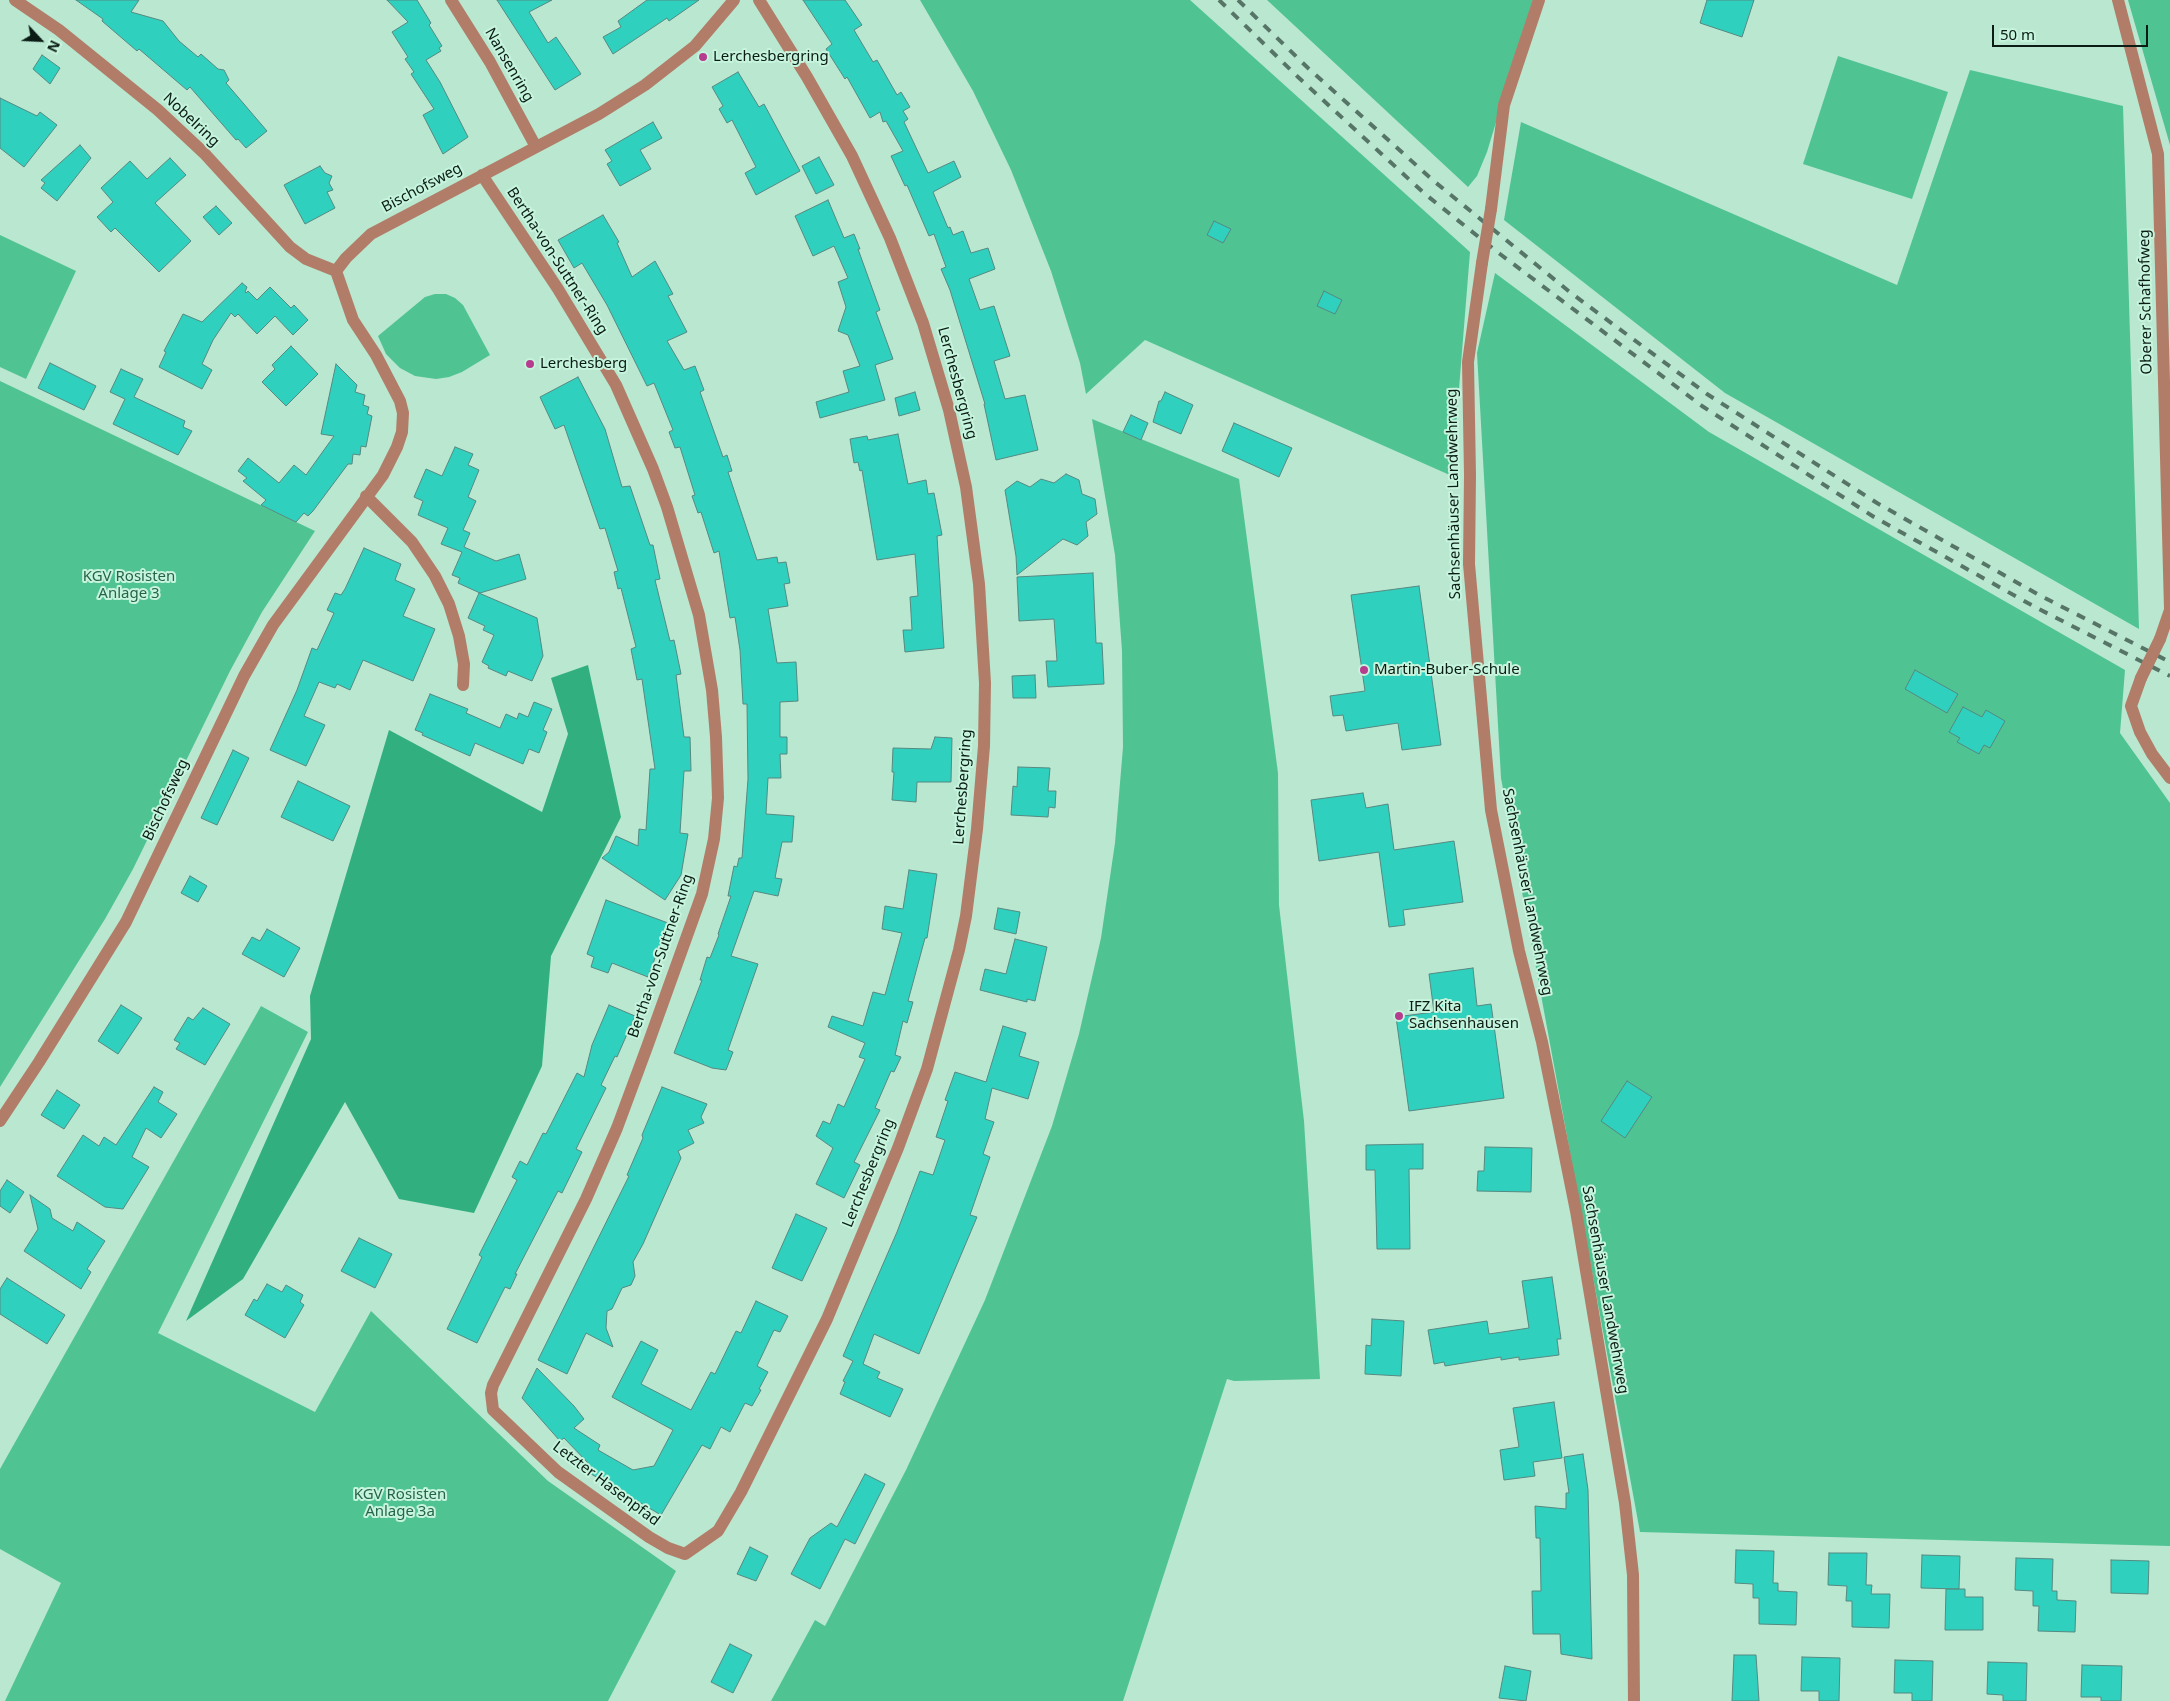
<!DOCTYPE html>
<meta charset="utf-8">
<style>
body{margin:0}
#map{position:relative;width:2170px;height:1701px;overflow:hidden;background:#b9e7d0;font-family:"Noto Sans",sans-serif}
canvas{display:block}
.north{position:absolute;left:15px;top:15px;width:50px;height:50px;-webkit-text-stroke:4px #c6f4dd;paint-order:stroke;rotate:115deg;font-size:14px;font-weight:700;line-height:20px;text-align:center;color:#0a1c14}
.north::after{content:'';display:block;margin:auto;width:18px;height:22px;background:#0a1c14;clip-path:polygon(50% 0,100% 100%,50% 72%,0 100%)}
.scale{position:absolute;left:1992px;top:25px;width:156px;height:22px;box-sizing:border-box;border:2px solid #0a1c14;border-top:0;padding-left:6px;font-size:15px;line-height:18px;white-space:nowrap;color:#0a1c14;-webkit-text-stroke:4px #c6f4dd;paint-order:stroke}
</style>
<div id="map">
<canvas width="2170" height="1701"></canvas>
<div class="north">N</div>
<div class="scale">50 m</div>
</div>
<script>
const ctx = document.querySelector('canvas').getContext('2d');
ctx.lineJoin = 'round';
function fill(path, color) {
  ctx.fillStyle = color;
  ctx.fill(path, 'evenodd');
}
function shape(rows) {
  const path = new Path2D();
  for (const r of rows) {
    path.moveTo(r[0], r[1]);
    for (let i = 2; i < r.length; i += 2) path.lineTo(r[i], r[i + 1]);
  }
  return path;
}
function stroke(path, color, width, dash) {
  ctx.strokeStyle = color;
  ctx.lineWidth = width;
  ctx.lineCap = dash ? 'butt' : 'round';
  ctx.setLineDash(dash || []);
  ctx.stroke(path);
}
function drawText(font, color, halo, rows, align = 'center') {
  ctx.font = font + ' "Noto Sans",sans-serif';
  ctx.lineWidth = 4;
  ctx.setLineDash([]);
  ctx.textBaseline = 'middle';
  ctx.strokeStyle = halo;
  ctx.fillStyle = color;
  for (const [text, x, y, turn = 0] of rows) {
    ctx.save();
    ctx.translate(x, y);
    ctx.rotate((+turn || 0) * Math.PI / 180);
    ctx.textAlign = isNaN(turn) ? turn : align;
    if (halo) ctx.strokeText(text, 0, 0);
    ctx.fillText(text, 0, 0);
    ctx.restore();
  }
}
fill(shape([
 [920,0,1190,0,1470,252,1452,476,1145,340,1086,394,1080,363,1051,271,1011,170,973,91],
 [1267,0,1533,0,1487,152,1477,176,1468,187],
 [2128,0,2170,0,2170,145],
 [1838,56,1948,92,1912,199,1803,164],
 [1970,70,2123,106,2139,629,1725,393,1504,220,1521,122,1897,285],
 [0,235,76,271,26,379,0,367],
 [1495,273,1709,432,2125,670,2120,733,2170,803,2170,1546,1640,1532,1501,778,1477,353],
 [435,294,446,294,455,298,463,305,490,355,462,372,449,377,436,379,415,376,400,368,386,354,378,336,425,297],
 [0,381,315,531,262,612,230,671,133,869,105,919,0,1087],
 [1092,419,1239,479,1278,773,1279,905,1304,1121,1320,1379,1234,1381,1227,1379,1123,1701,771,1701,815,1620,825,1626,906,1470,985,1300,1052,1126,1079,1034,1101,938,1115,843,1123,747,1122,651,1115,555],
 [261,1006,308,1032,158,1333,315,1412,371,1311,548,1481,676,1571,608,1701,5,1701,61,1583,0,1549,0,1469]
]), '#50c393');
fill(shape([
 [588,665,621,817,551,956,542,1066,474,1213,399,1199,345,1102,243,1279,186,1321,311,1039,310,996,389,730,542,812,568,734,551,678]
]), '#32af7f');
const building = shape([
 [76,0,139,0,131,12,163,21,179,41,198,57,201,54,218,69,224,70,229,80,226,83,267,131,246,148,238,139,236,140,190,87,187,90,139,49,137,51,102,21,103,19,76,0],
 [387,0,417,0,431,23,429,25,442,46,439,48,441,51,426,60,440,82,468,137,443,154,423,115,434,109,411,74,414,72,405,59,408,57,392,32,408,22,387,0],
 [497,0,552,0,529,12,548,43,556,37,581,74,555,90,497,0],
 [647,0,699,0,669,21,667,18,613,54,603,37,621,27,618,21,647,0],
 [803,0,845,0,862,25,854,30,873,62,877,60,897,95,901,92,910,107,903,111,908,119,904,122,928,173,954,161,961,177,933,192,948,228,950,227,953,235,963,231,971,253,988,248,995,269,969,279,980,310,994,306,1010,356,994,361,1005,399,1025,395,1038,450,996,460,984,404,985,404,950,290,941,269,946,267,934,234,929,236,907,185,905,186,891,156,903,151,886,121,883,122,880,112,870,118,847,77,845,79,826,49,832,44,803,0],
 [1707,0,1754,0,1742,37,1700,23,1707,0],
 [42,55,60,68,50,84,33,69,42,55],
 [738,72,759,107,764,104,800,171,756,195,745,173,756,167,732,120,727,123,719,109,723,106,712,87,738,72],
 [0,98,37,116,40,112,57,125,24,167,0,148,0,98],
 [653,122,662,138,640,150,651,169,620,186,607,164,612,161,605,150,653,122],
 [80,145,91,158,57,201,41,188,45,183,41,180,80,145],
 [819,157,834,185,816,194,802,166,819,157],
 [170,158,186,175,155,203,191,241,159,272,115,228,111,232,97,217,113,202,101,188,130,161,147,179,170,158],
 [320,166,325,173,332,176,329,183,333,190,327,192,335,208,305,224,284,185,320,166],
 [828,200,844,238,854,234,860,249,858,249,880,310,876,312,893,359,875,365,885,400,820,418,816,402,849,392,843,371,860,366,848,335,838,331,846,307,838,282,848,278,834,246,813,256,795,216,828,200],
 [216,206,232,223,219,235,203,217,216,206],
 [603,215,619,242,617,243,632,277,655,261,673,294,668,296,687,332,667,341,684,370,695,366,704,390,700,392,723,457,727,455,732,471,728,472,757,560,777,557,778,563,786,562,790,583,784,584,788,606,768,609,777,663,796,662,798,701,780,702,780,737,787,737,787,754,780,754,781,778,768,778,766,814,794,816,792,842,782,842,775,878,782,879,778,896,754,891,731,956,758,964,728,1050,733,1052,726,1070,712,1068,674,1053,702,980,700,980,707,957,710,958,719,935,718,934,731,896,728,896,734,866,737,867,739,858,742,858,748,779,747,704,743,704,740,650,735,617,730,618,719,551,714,553,701,512,698,513,692,496,695,495,680,447,675,448,669,432,673,430,654,383,647,386,607,305,582,263,574,268,558,240,603,215],
 [1214,221,1231,229,1223,243,1207,235,1214,221],
 [242,283,247,287,245,292,246,293,248,291,257,300,270,287,291,308,294,305,308,320,293,335,275,316,257,334,238,314,235,317,231,313,213,340,202,364,212,370,202,389,159,367,166,352,164,351,183,314,202,322,242,283],
 [1324,291,1342,300,1335,314,1317,306,1324,291],
 [291,346,318,374,286,406,262,382,275,369,272,365,291,346],
 [50,363,96,386,84,410,38,388,50,363],
 [336,364,357,385,355,392,365,395,363,405,369,407,367,414,372,416,366,447,361,446,360,455,353,454,352,464,348,464,313,511,308,516,304,513,296,522,261,505,266,500,243,481,247,478,238,471,248,458,279,483,294,465,306,475,334,436,321,434,336,364],
 [121,369,143,379,134,397,185,421,183,427,192,431,178,455,113,424,125,399,110,392,121,369],
 [578,377,605,429,622,487,630,486,650,545,653,545,660,579,655,580,670,641,674,640,681,674,676,675,684,737,690,737,691,771,684,771,680,833,688,834,681,875,665,900,602,858,609,852,616,836,638,846,639,829,646,830,650,769,655,769,642,679,637,680,631,649,636,647,621,588,618,589,614,572,618,571,605,528,600,529,564,425,555,429,540,397,578,377],
 [915,392,920,410,899,416,895,398,915,392],
 [1165,392,1193,405,1181,434,1153,422,1159,401,1161,401,1165,392],
 [1131,415,1148,423,1141,440,1123,432,1131,415],
 [1234,423,1292,448,1279,477,1222,451,1234,423],
 [898,434,908,484,926,480,928,494,934,493,942,535,937,536,944,648,905,652,903,630,912,630,910,597,918,596,915,554,877,560,862,470,860,471,858,462,854,463,850,439,867,436,868,440,898,434],
 [455,447,473,454,468,465,479,470,468,497,476,501,463,530,470,533,464,547,496,561,519,554,526,579,480,593,458,583,460,578,452,575,462,552,441,544,448,528,418,515,423,501,414,497,426,469,442,476,455,447],
 [1066,474,1079,480,1082,494,1095,499,1097,514,1086,522,1088,536,1077,545,1063,539,1017,575,1016,556,1005,490,1017,481,1030,487,1041,479,1054,483,1066,474],
 [364,548,401,564,395,580,415,589,403,616,435,629,413,681,363,660,350,690,337,684,335,688,319,682,304,716,325,725,306,766,270,750,297,690,312,648,317,650,334,613,327,610,335,593,341,595,345,589,364,548],
 [1093,573,1096,643,1102,643,1104,684,1048,687,1046,661,1057,661,1054,619,1019,621,1017,577,1093,573],
 [1419,586,1441,745,1402,750,1398,723,1346,731,1343,715,1333,716,1330,696,1365,691,1351,595,1419,586],
 [479,593,537,618,543,656,532,681,508,671,506,676,488,668,489,666,482,662,494,635,483,630,485,626,468,618,479,593],
 [1915,670,1958,694,1947,713,1905,689,1915,670],
 [1035,675,1036,698,1013,698,1012,676,1035,675],
 [430,694,468,709,466,713,500,728,506,714,517,719,519,713,528,717,534,702,552,709,543,730,547,732,539,753,529,749,523,764,475,743,470,756,422,735,423,733,415,730,430,694],
 [1963,707,1982,717,1986,710,2005,721,1990,748,1984,745,1979,754,1957,742,1960,738,1949,732,1963,707],
 [935,737,952,738,951,782,917,782,916,802,892,800,894,772,892,772,893,748,931,749,935,737],
 [233,750,249,758,217,825,201,818,233,750],
 [1018,767,1050,768,1048,791,1056,791,1055,808,1049,807,1048,817,1011,815,1013,786,1017,787,1018,767],
 [298,781,350,806,333,841,281,817,298,781],
 [1363,793,1366,808,1388,804,1394,850,1454,841,1463,902,1403,910,1405,925,1389,927,1379,852,1319,861,1311,800,1363,793],
 [909,870,937,874,927,938,925,938,908,1001,913,1002,907,1023,903,1021,895,1055,901,1057,894,1072,891,1071,875,1108,880,1110,854,1162,860,1165,844,1198,816,1184,833,1148,816,1136,823,1121,830,1124,838,1104,844,1107,865,1059,859,1057,865,1043,828,1027,832,1016,863,1026,873,992,885,995,902,933,882,929,885,906,903,909,909,870],
 [190,876,207,886,198,902,181,893,190,876],
 [606,900,668,923,648,977,612,963,608,973,591,967,594,957,587,954,606,900],
 [998,908,1020,912,1016,934,994,929,998,908],
 [267,929,300,948,284,977,242,954,252,937,260,941,267,929],
 [1015,939,1047,947,1035,1001,1027,999,1027,1002,980,990,985,969,1006,974,1015,939],
 [1473,968,1477,1006,1491,1004,1504,1098,1409,1111,1396,1017,1434,1012,1429,974,1473,968],
 [121,1005,142,1018,118,1054,98,1041,121,1005],
 [609,1005,635,1016,617,1057,615,1056,601,1085,606,1088,576,1149,582,1152,562,1193,558,1191,515,1274,517,1274,510,1289,505,1287,477,1343,447,1329,482,1257,479,1255,517,1180,512,1177,520,1161,527,1165,543,1133,546,1134,577,1073,584,1077,592,1045,609,1005],
 [203,1008,230,1024,205,1065,176,1049,180,1043,174,1040,188,1017,193,1020,203,1008],
 [1003,1026,1026,1033,1019,1056,1039,1062,1028,1099,992,1088,985,1119,994,1122,983,1154,990,1157,970,1215,977,1217,919,1354,874,1334,863,1364,880,1372,877,1378,903,1389,890,1417,840,1394,845,1382,843,1381,853,1361,843,1356,897,1232,920,1171,933,1175,945,1140,936,1137,948,1101,945,1100,955,1072,986,1082,1003,1026],
 [1627,1081,1652,1097,1625,1138,1601,1121,1627,1081],
 [154,1087,163,1092,158,1102,177,1114,161,1138,146,1128,132,1157,149,1167,123,1209,105,1207,57,1176,83,1135,99,1146,104,1137,116,1145,154,1087],
 [662,1087,707,1104,701,1117,704,1123,688,1130,694,1143,678,1151,681,1158,643,1244,633,1262,635,1276,631,1285,622,1288,612,1309,607,1311,606,1328,613,1347,586,1333,567,1374,538,1360,629,1176,627,1175,643,1138,642,1135,662,1087],
 [57,1090,80,1105,64,1129,41,1115,57,1090],
 [1423,1144,1423,1169,1409,1169,1410,1249,1377,1249,1375,1170,1366,1170,1366,1145,1423,1144],
 [1485,1147,1532,1148,1531,1192,1477,1191,1478,1171,1484,1171,1485,1147],
 [7,1180,24,1192,10,1213,0,1206,0,1191,7,1180],
 [30,1195,50,1209,52,1218,73,1231,77,1222,105,1241,87,1269,91,1272,81,1289,24,1251,38,1229,30,1195],
 [796,1214,827,1228,802,1281,772,1268,796,1214],
 [359,1238,392,1254,375,1288,341,1271,359,1238],
 [1552,1277,1561,1339,1557,1339,1559,1355,1519,1360,1519,1357,1501,1360,1501,1357,1445,1366,1444,1362,1434,1364,1428,1330,1487,1321,1489,1334,1529,1328,1522,1281,1552,1277],
 [7,1278,65,1315,47,1344,0,1314,0,1289,7,1278],
 [267,1284,282,1292,286,1285,303,1295,300,1302,304,1305,285,1338,245,1315,254,1299,257,1301,267,1284],
 [756,1301,788,1316,780,1332,774,1330,757,1366,768,1372,759,1389,761,1390,752,1406,745,1403,730,1432,721,1427,710,1449,702,1445,661,1515,586,1471,589,1464,564,1438,560,1441,522,1398,537,1368,574,1406,584,1419,574,1428,600,1445,598,1450,633,1470,654,1466,673,1430,612,1397,641,1341,658,1350,641,1384,691,1410,711,1372,715,1374,736,1331,741,1333,756,1301],
 [1372,1319,1404,1321,1401,1376,1365,1374,1366,1345,1371,1346,1372,1319],
 [1554,1402,1562,1458,1533,1462,1535,1476,1504,1480,1500,1450,1519,1447,1513,1408,1554,1402],
 [1583,1454,1588,1490,1592,1659,1561,1654,1560,1634,1533,1634,1532,1591,1541,1591,1540,1538,1536,1538,1535,1506,1566,1509,1566,1493,1569,1493,1564,1457,1583,1454],
 [865,1474,885,1484,855,1544,845,1539,820,1589,791,1574,810,1538,831,1523,837,1527,865,1474],
 [750,1547,768,1556,756,1581,737,1574,750,1547],
 [1736,1550,1774,1551,1773,1583,1778,1583,1778,1591,1797,1592,1796,1625,1759,1624,1759,1598,1753,1598,1753,1584,1735,1583,1736,1550],
 [1829,1553,1867,1553,1866,1585,1872,1585,1871,1594,1890,1594,1889,1628,1852,1627,1852,1601,1846,1601,1847,1586,1828,1585,1829,1553],
 [1922,1555,1960,1556,1959,1589,1921,1588,1922,1555],
 [2016,1558,2053,1559,2052,1591,2057,1591,2057,1600,2076,1601,2075,1632,2038,1631,2039,1606,2033,1606,2033,1591,2015,1590,2016,1558],
 [2111,1560,2149,1561,2148,1594,2111,1593,2111,1560],
 [1946,1589,1965,1589,1965,1597,1983,1597,1983,1630,1945,1630,1946,1589],
 [730,1644,752,1655,733,1693,711,1682,730,1644],
 [1734,1655,1756,1655,1759,1701,1732,1701,1734,1655],
 [1802,1657,1840,1658,1839,1701,1819,1701,1819,1691,1801,1691,1802,1657],
 [1895,1660,1933,1661,1932,1701,1912,1701,1912,1693,1894,1693,1895,1660],
 [1988,1662,2027,1663,2026,1701,2003,1701,2003,1695,1987,1694,1988,1662],
 [2082,1665,2122,1666,2121,1701,2101,1701,2101,1697,2081,1697,2082,1665],
 [1505,1666,1531,1671,1526,1701,1499,1698,1505,1666]
]);
fill(building, '#2fd1be');
stroke(building, '#558981', 1);
stroke(shape([
 [15,0,59,30,158,110,204,153,290,247,306,259,336,271],
 [451,0,490,62,536,147],
 [2118,0,2158,154,2170,609],
 [482,175,558,289,616,385,653,469,667,507,699,615,712,690,716,737,718,798,714,839,702,894,647,1047,617,1128,586,1199,493,1385,491,1393,493,1410,558,1472,649,1537,668,1548,685,1554,718,1531,741,1492,827,1319,898,1148,927,1069,959,950,966,916,977,829,984,746,985,683,979,584,966,487,949,410,923,323,890,238,852,156,807,77,759,0],
 [1491,209,1504,105,1539,0],
 [1482,263,1468,362,1470,475,1469,564,1491,810,1519,951,1542,1042,1576,1211,1625,1503,1633,1575,1634,1701],
 [366,496,412,542,435,576,449,604,459,636,464,664,463,685],
 [2160,639,2170,610],
 [2141,678,2131,706,2140,732,2152,754,2170,778],
 [0,1121,39,1062,126,922,244,676,273,625,383,475,397,447,402,432,403,413,400,401,376,355,353,320,336,271,346,258,371,234,599,114,645,85,695,46,734,0]
]), '#b27d68', 12);
stroke(shape([
 [1219,0,1298,77,1425,194,1500,254,1702,406,1874,517,2035,607,2170,676],
 [1238,0,1308,68,1435,182,1571,293,1707,394,1877,503,2039,595,2170,662]
]), '#577567', 4, [9, 9]);
stroke(shape([
 [1482,263,1491,209],
 [2141,678,2160,639]
]), '#b27d68', 12);
for (const [x, y, r, color] of [
 [703,57,5,"#b63c8e"],
 [530,364,5,"#b63c8e"],
 [1364,670,5,"#b63c8e"],
 [1399,1016,5,"#b63c8e"]
]) {
  const dot = new Path2D();
  dot.arc(x, y, r, 0, 2 * Math.PI);
  ctx.fillStyle = color;
  ctx.fill(dot);
  stroke(dot, '#c6f4dd', 2);
}
drawText('15px', '#0a1c14', '#c6f4dd', [
 ["Lerchesbergring",713,57],
 ["Lerchesberg",540,364],
 ["Martin-Buber-Schule",1374,670],
 ["IFZ Kita",1409,1007],
 ["Sachsenhausen",1409,1024]
], 'left');
drawText('15px', '#0a1c14', '#c6f4dd', [
 ["Nansenring",509,65,60],
 ["Nobelring",191,120,43],
 ["Bischofsweg",422,188,-28],
 ["Bertha-von-Suttner-Ring",557,261,57],
 ["Oberer Schafhofweg",2146,302,-91],
 ["Lerchesbergring",957,383,75],
 ["Sachsenhäuser Landwehrweg",1454,494,-91],
 ["Lerchesbergring",963,787,-86],
 ["Bischofsweg",166,800,-65],
 ["Sachsenhäuser Landwehrweg",1527,892,79],
 ["Bertha-von-Suttner-Ring",661,956,-71],
 ["Lerchesbergring",869,1173,-68],
 ["Sachsenhäuser Landwehrweg",1605,1290,80],
 ["Letzter Hasenpfad",606,1484,37]
]);
drawText('15px', '#26644a', '#c6f4dd', [
 ["KGV Rosisten",129,577],
 ["Anlage 3",129,594],
 ["KGV Rosisten",400,1495],
 ["Anlage 3a",400,1512]
]);
</script>
